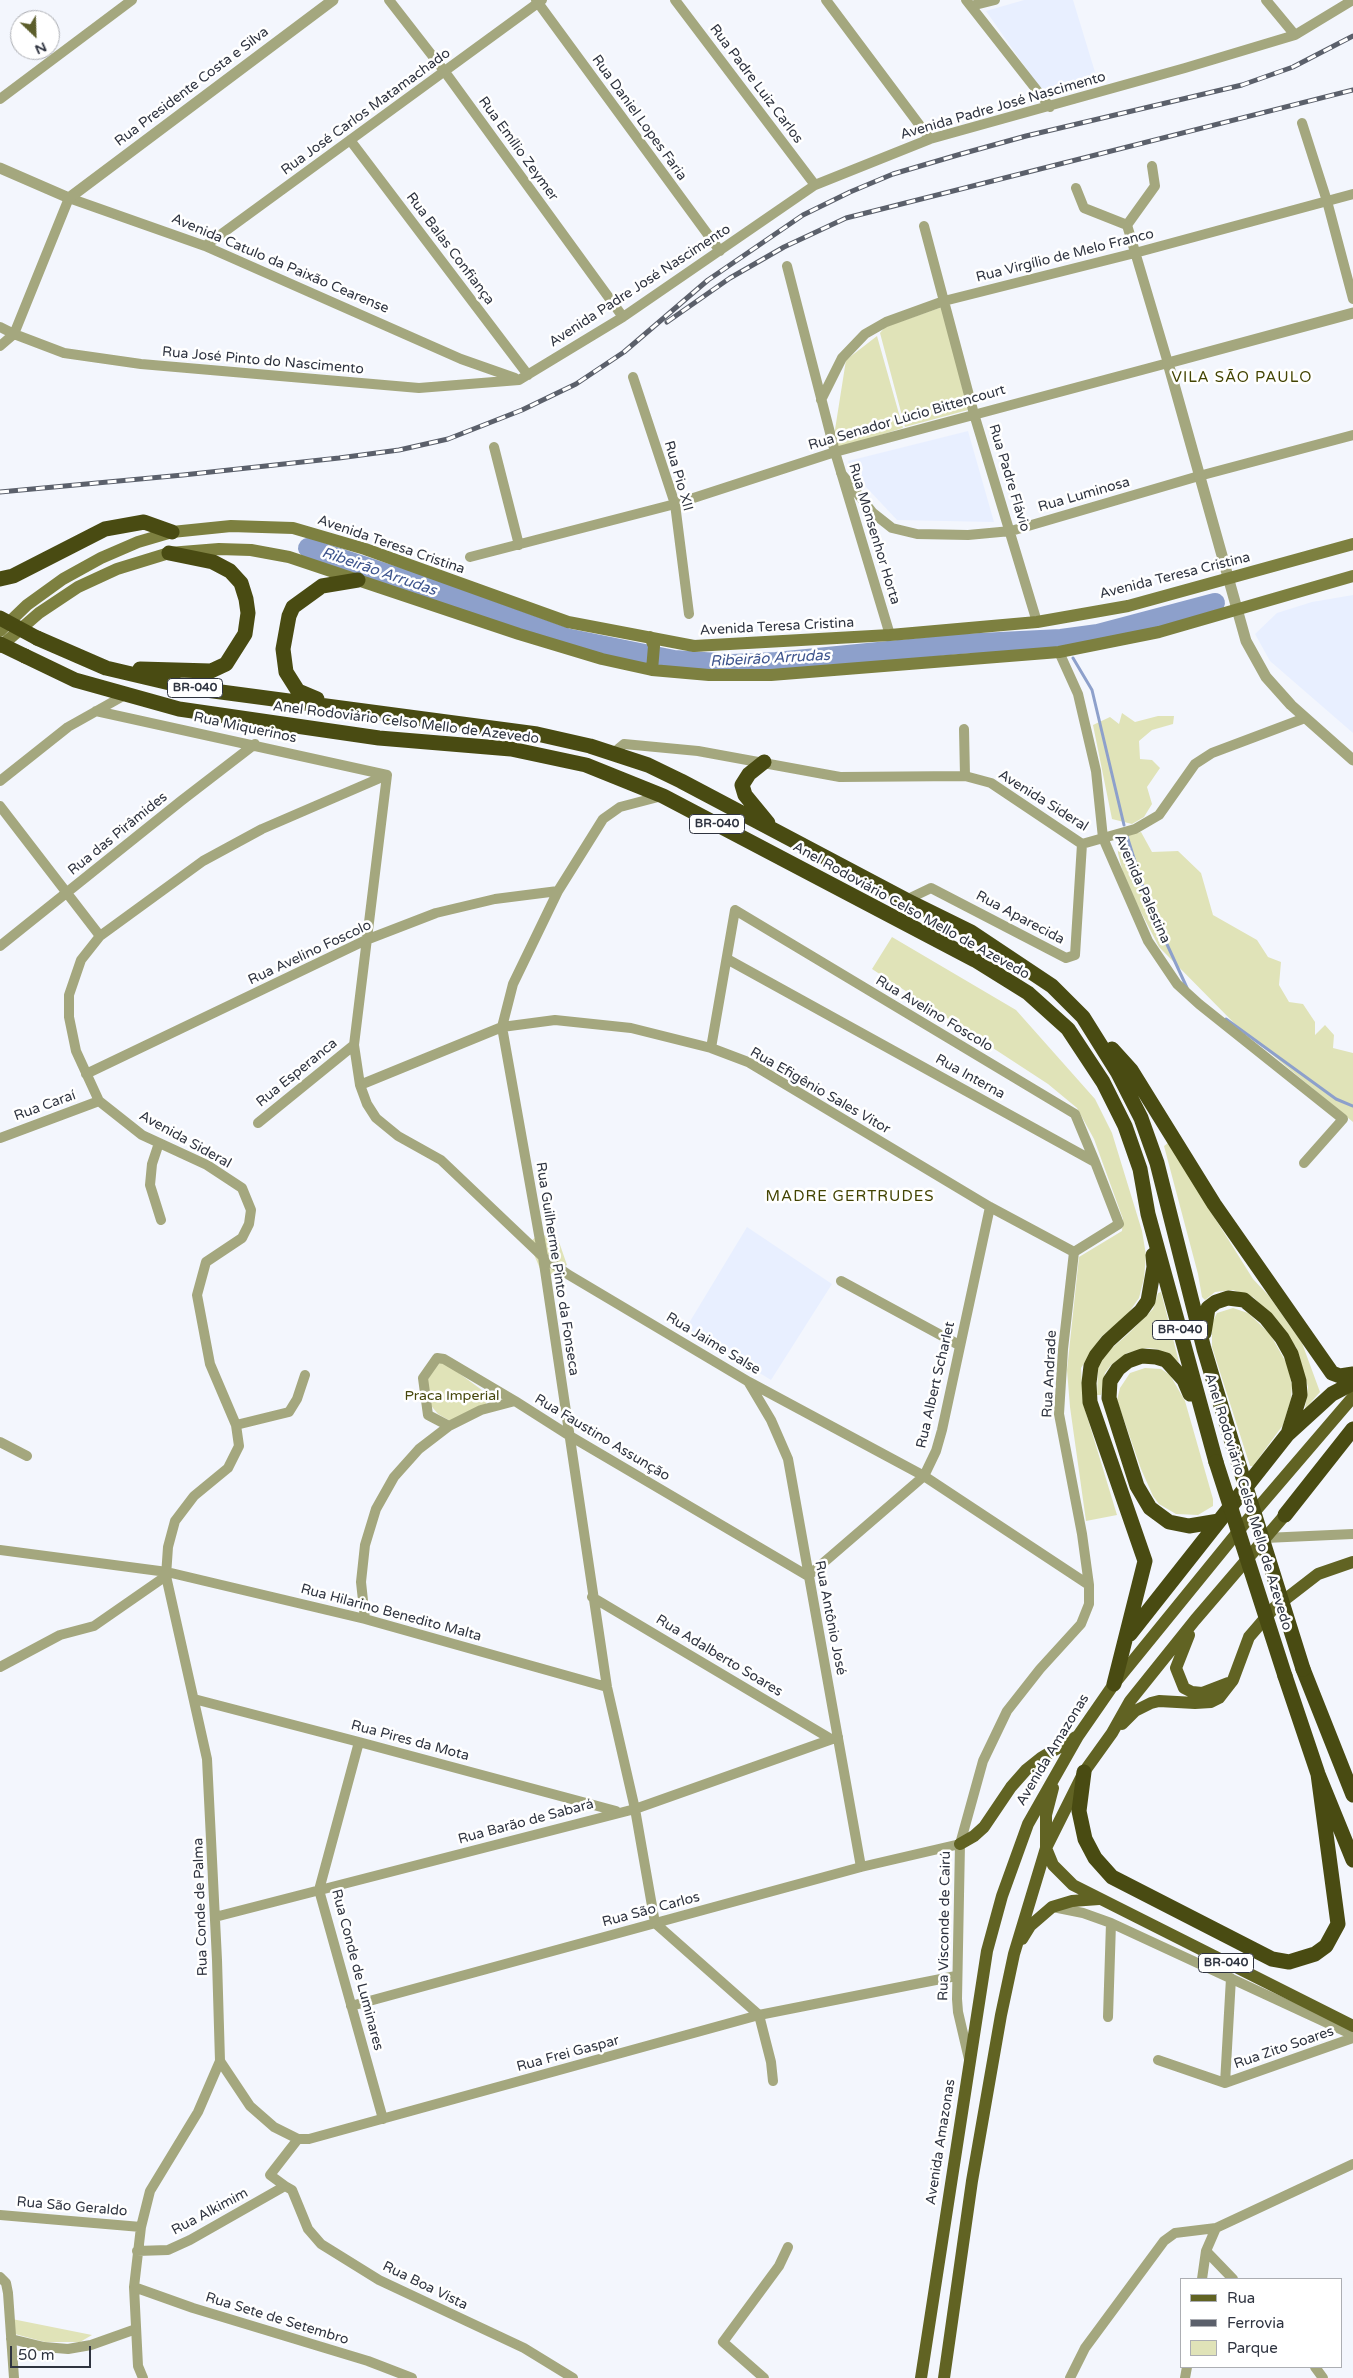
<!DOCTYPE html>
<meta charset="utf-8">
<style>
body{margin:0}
#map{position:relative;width:1353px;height:2378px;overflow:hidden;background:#f3f6fd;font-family:"Varela Round",sans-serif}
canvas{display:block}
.legend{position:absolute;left:1180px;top:2278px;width:162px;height:90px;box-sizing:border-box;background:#fff;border:1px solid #acaeb3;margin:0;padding:6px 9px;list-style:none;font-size:15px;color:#2f3440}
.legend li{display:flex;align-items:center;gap:10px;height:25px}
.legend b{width:25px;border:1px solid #acaeb3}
.north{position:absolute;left:10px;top:10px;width:50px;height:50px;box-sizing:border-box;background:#fff;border:1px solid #acaeb3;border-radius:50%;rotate:156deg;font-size:14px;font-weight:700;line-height:20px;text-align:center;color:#2f3440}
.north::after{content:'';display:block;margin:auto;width:18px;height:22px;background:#5c5e2b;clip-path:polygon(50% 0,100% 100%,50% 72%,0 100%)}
.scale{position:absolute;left:10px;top:2346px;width:81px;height:22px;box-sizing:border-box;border:2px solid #2f3440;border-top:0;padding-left:6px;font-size:15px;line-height:18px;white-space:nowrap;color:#2f3440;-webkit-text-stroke:4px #fff;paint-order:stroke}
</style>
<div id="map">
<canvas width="1353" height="2378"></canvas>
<ul class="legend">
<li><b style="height:6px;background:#616323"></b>Rua</li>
<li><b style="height:6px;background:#5b606b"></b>Ferrovia</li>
<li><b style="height:14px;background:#e0e3b8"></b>Parque</li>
</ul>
<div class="north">N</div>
<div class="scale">50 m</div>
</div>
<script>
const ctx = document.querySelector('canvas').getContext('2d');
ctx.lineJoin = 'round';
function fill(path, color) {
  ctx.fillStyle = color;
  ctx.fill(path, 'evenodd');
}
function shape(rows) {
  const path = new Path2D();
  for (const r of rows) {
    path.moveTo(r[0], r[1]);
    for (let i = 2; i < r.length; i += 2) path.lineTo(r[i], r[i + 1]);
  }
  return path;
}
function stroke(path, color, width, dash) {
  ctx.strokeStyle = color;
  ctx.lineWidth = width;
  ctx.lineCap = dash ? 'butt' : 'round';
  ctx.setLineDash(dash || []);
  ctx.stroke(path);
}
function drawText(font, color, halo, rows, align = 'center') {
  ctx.font = font + ' "Varela Round",sans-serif';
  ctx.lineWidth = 5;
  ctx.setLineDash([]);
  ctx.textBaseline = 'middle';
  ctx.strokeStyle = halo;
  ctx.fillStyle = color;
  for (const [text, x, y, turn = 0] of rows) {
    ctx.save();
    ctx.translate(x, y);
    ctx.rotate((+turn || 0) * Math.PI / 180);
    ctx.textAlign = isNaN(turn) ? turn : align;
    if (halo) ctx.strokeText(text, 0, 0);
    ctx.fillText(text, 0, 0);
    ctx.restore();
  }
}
fill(shape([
 [1024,0,1073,0,1098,82,1046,97,986,11],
 [968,431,994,522,897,520,852,472,848,461],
 [1353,595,1353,733,1270,661,1255,634,1277,613,1312,602],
 [747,1227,832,1284,771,1380,686,1328]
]), '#e8efff');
fill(shape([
 [942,307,968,410,905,427,880,333,885,327],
 [877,336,903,428,839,448,834,436,846,360],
 [1122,713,1135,722,1158,716,1174,716,1173,724,1152,730,1139,741,1140,759,1152,760,1160,768,1147,787,1152,804,1144,817,1132,824,1112,819,1093,725,1110,717,1119,724],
 [1141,832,1152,852,1178,851,1201,873,1213,915,1257,940,1268,957,1281,962,1279,985,1289,1002,1303,1004,1315,1022,1315,1035,1325,1025,1334,1035,1333,1048,1353,1053,1353,1122,1234,1023,1159,947,1125,881,1118,853,1117,837],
 [892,937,1016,1010,1095,1099,1112,1133,1142,1231,1146,1255,1144,1278,1139,1298,1127,1315,1101,1337,1081,1368,1083,1403,1117,1515,1086,1521,1070,1407,1067,1370,1079,1257,1122,1231,1123,1219,1094,1139,1077,1108,1048,1084,872,969],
 [1168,1143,1253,1279,1269,1296,1302,1343,1320,1392,1305,1409,1308,1387,1296,1347,1260,1304,1253,1297,1233,1290,1215,1292,1205,1300,1202,1297,1198,1274,1164,1146],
 [539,1234,558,1239,567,1265,544,1278,529,1243],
 [1161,1292,1179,1362,1157,1349,1147,1348,1127,1353,1111,1365,1105,1373,1101,1395,1097,1395,1098,1366,1104,1355,1128,1334,1153,1309,1158,1293],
 [1233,1308,1248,1313,1270,1334,1287,1364,1292,1385,1291,1399,1283,1425,1253,1466,1250,1466,1212,1347,1212,1323,1217,1313],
 [441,1360,490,1396,483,1409,452,1422,438,1414,428,1402,427,1376],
 [1145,1368,1161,1369,1170,1375,1185,1401,1213,1499,1213,1506,1198,1515,1176,1514,1159,1504,1153,1496,1141,1469,1117,1400,1120,1388,1130,1373],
 [12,2319,92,2335,80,2342,45,2342,11,2333]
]), '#e0e3b8');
stroke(shape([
 [1061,639,1065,647],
 [1073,658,1092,690,1124,825],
 [1127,836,1148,903,1188,990],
 [1226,1019,1336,1099,1353,1106]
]), '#8da0cb', 3);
stroke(shape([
 [308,548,406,580,566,638,674,660,733,664,776,662,960,644,1061,639,1098,634,1215,603]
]), '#8da0cb', 20);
stroke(shape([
 [389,0,445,72,623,317],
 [536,0,720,251],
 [675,0,815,185],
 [826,0,930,139],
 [966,0,1050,107],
 [1266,0,1295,35],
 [971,6,995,0],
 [0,99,132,0],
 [1302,123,1327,201,1353,299],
 [350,140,528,375],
 [1076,188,1084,208,1127,225],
 [1127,225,1155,186,1152,166],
 [924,226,974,414,1037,622],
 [205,246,542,0],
 [787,266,835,452,890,635],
 [0,327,14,334,64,353,141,364,419,388,519,380,623,317,815,185,930,139,1185,68,1295,35,1353,0],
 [0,346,14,334,69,198,205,246,461,359,515,378],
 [633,377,675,504,689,614],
 [821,400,842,358,865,334,886,322,944,301,1135,253,1353,194],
 [494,447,519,545],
 [841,473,873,513,892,528,917,534,968,535,1011,531,1199,476,1353,435],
 [470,557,675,504,835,452,1168,363,1127,225],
 [1059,652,1078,694,1085,724,1096,771,1103,838,1148,941,1177,984,1199,1004,1343,1119,1304,1163],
 [96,711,387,775],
 [964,729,965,776],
 [612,754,624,744,698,751,840,777,965,776,991,783,1082,844,1135,829,1159,815,1195,764,1212,753,1305,718],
 [387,775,354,1045,360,1085,367,1104,376,1118,398,1136,441,1160,543,1257,569,1275,749,1382,924,1476,1089,1585],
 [0,781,68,727,125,695],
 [662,796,620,807,603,819,558,891,513,984,502,1027,543,1257,607,1687,635,1809,655,1923,759,2015,771,2062,773,2081],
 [0,806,100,936],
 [906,900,931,888,1066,958,1075,955,1082,844],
 [0,946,181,801,255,744],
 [727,959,1095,1162,1119,1224,1074,1252],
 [711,1048,735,910,1075,1114,1095,1162],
 [86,1074,366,940,436,913,495,899,558,891],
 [360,1085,502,1027,555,1020,631,1028,711,1048,748,1062,990,1207,1074,1252],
 [258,1123,354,1045],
 [0,1138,99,1101],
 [159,1143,152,1164,150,1185,161,1220],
 [841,1281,959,1345],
 [749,1383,771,1420,788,1459,861,1867],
 [236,1425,289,1412,297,1399,305,1375],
 [449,1426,428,1415,423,1378,437,1358,444,1359,515,1401,570,1436,808,1576,924,1476,936,1451,942,1430,990,1207],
 [0,1442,27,1456],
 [1265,1538,1353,1534],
 [0,1550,167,1572,365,1619,607,1687],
 [592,1597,831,1739],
 [365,1619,361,1582,365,1545,376,1509,394,1477,419,1449,449,1426,481,1410,515,1401],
 [0,1667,60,1635,94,1626,166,1576],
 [194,1699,359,1742,616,1811],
 [359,1742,319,1890,383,2119],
 [1053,1907,1083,1913,1111,1923,1353,2035],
 [215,1917,635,1809,838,1737],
 [351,2006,861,1867,960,1844],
 [1108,2017,1111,1923],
 [969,2059,958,2012,957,1999,960,1844,983,1761,1007,1711,1040,1669,1081,1624,1089,1604,1089,1585,1082,1534,1059,1414,1063,1349,1074,1252],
 [1158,2060,1225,2083],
 [220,2061,250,2106,274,2127,298,2139,309,2139,759,2015,956,1976],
 [1225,2083,1353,2038],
 [1225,2083,1231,1978],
 [298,2139,270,2175,285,2186,292,2190,308,2229,321,2244,379,2280,524,2348,573,2378],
 [0,2215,141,2227],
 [137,2251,168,2250,190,2240,285,2186],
 [1206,2251,1233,2279],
 [0,2277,6,2283,8,2293,14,2378],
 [1202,2279,1206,2251,1216,2228],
 [134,2287,193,2308,368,2361,412,2378],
 [11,2339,44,2347,68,2349,91,2345,136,2329],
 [1315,2367,1323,2378],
 [143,2378,138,2366,134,2287,141,2227,150,2191,198,2112,220,2061,217,1960,207,1759,166,1576,168,1547,175,1521,194,1496,228,1468,239,1446,236,1425,210,1364,197,1295,206,1262,242,1238,249,1224,251,1210,242,1188,207,1165,142,1135,99,1101,76,1051,69,1017,69,995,81,960,100,936,203,861,262,829,387,775],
 [764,2378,723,2342,779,2266,788,2247],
 [1070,2378,1085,2348,1164,2241,1175,2233,1216,2228,1353,2164],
 [1185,2378,1187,2367]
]), '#a4a77e', 10);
stroke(shape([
 [0,168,69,198,333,0],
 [1353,313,1168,363,1246,641,1266,677,1291,705,1353,760]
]), '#a4a77e', 11);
stroke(shape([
 [0,631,27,605,63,579,101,558,138,542,172,532,231,526,293,528,365,549,568,622,694,646,890,635,1037,622,1128,606,1353,544],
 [650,637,654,646,652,670],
 [0,647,39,613,78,587,117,569,169,553,219,549,251,550,289,557,519,634,602,659,652,670,709,675,771,675,1059,652,1159,632,1353,576]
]), '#7d8040', 12);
stroke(shape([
 [1189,1635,1176,1668,1184,1688,1192,1692,1202,1693,1228,1683],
 [1122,1724,1135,1711,1151,1703,1159,1701,1195,1703,1211,1702,1219,1698,1233,1680,1249,1637,1274,1608,1318,1574,1353,1562],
 [1053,1788,1046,1815,1046,1848,1053,1865,1073,1885,1353,2026],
 [960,1844,974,1836,984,1827,1011,1787,1026,1770,1041,1758,1076,1737],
 [1022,1939,1030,1926,1052,1907,1072,1901,1099,1899],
 [921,2378,987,1951,1002,1896,1028,1824,1078,1736,1114,1684,1245,1523,1353,1397],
 [944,2378,972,2181,1001,2015,1014,1954,1046,1848,1084,1772,1112,1733,1130,1701,1195,1620,1285,1515]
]), '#616323', 12);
stroke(shape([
 [0,579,13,576,105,529,144,522,172,532],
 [37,638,106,668,191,688,537,734,590,746,648,765,681,781,906,900,971,932,1052,986,1083,1017,1118,1073,1141,1118,1157,1163,1204,1349,1234,1449],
 [25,656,75,680,179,709,379,738,511,749,586,765,663,796,975,960,1028,993,1068,1029,1103,1082,1125,1126,1140,1169,1148,1214,1216,1462],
 [140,669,211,671,226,664,245,634,248,613,246,599,241,583,230,571,213,562,169,553],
 [317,699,298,691,286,672,283,649,289,616,293,607,322,586,358,580],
 [764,762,749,774,742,785,745,795,768,823],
 [1112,1049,1131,1070,1214,1204,1332,1373,1340,1376,1353,1374],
 [1204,1333,1208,1308,1216,1302,1228,1298,1244,1300,1266,1318,1282,1338,1291,1354,1299,1381,1300,1395,1288,1434],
 [1190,1394,1184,1380,1166,1360,1156,1357,1142,1356,1128,1361,1118,1369,1110,1381,1109,1398,1137,1486,1150,1508,1169,1522,1189,1526,1219,1521],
 [1285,1515,1353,1429],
 [1130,1634,1287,1435,1332,1394,1353,1383],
 [1303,1669,1353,1795],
 [1285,1676,1318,1774,1353,1860],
 [1114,1684,1145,1561,1090,1402,1089,1383,1091,1366,1096,1356,1108,1341,1141,1311,1148,1301,1154,1267,1153,1255],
 [1084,1772,1079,1811,1085,1839,1095,1858,1112,1877,1272,1959,1289,1962,1315,1954,1326,1946,1338,1924,1318,1774]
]), '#494b12', 15);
const rail = shape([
 [667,322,730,278,784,247,846,218,1353,90],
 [0,492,183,475,339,458,399,450,448,439,522,410,576,384,624,352,708,280,803,215,850,192,893,174,961,154,1026,136,1242,85,1293,67,1353,36]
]);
stroke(rail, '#5b606b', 5);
stroke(rail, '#fff', 3, [9]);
stroke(shape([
 [0,618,37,638],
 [0,644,25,656],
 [1234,1449,1303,1669],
 [1216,1462,1285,1676]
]), '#494b12', 15);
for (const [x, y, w] of [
 [195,688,55],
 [717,824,55],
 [1180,1330,55],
 [1226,1963,55]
]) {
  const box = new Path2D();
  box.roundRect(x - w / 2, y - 9.5, w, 19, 4);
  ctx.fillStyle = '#fff';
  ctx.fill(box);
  stroke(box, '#2f3440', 1);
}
drawText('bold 12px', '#2f3440', null, [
 ["BR-040",195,688],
 ["BR-040",717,824],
 ["BR-040",1180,1330],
 ["BR-040",1226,1963]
]);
drawText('14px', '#2f3440', '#fff', [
 ["Rua Padre Luiz Carlos",756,84,53],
 ["Rua Presidente Costa e Silva",192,87,-37],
 ["Avenida Padre José Nascimento",1003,106,-16],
 ["Rua José Carlos Matamachado",366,112,-36],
 ["Rua Daniel Lopes Faria",639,118,54],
 ["Rua Emílio Zeymer",518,149,54],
 ["Rua Balas Confiança",450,249,53],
 ["Rua Virgílio de Melo Franco",1065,256,-14],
 ["Avenida Catulo da Paixão Cearense",280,264,23],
 ["Avenida Padre José Nascimento",640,286,-33],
 ["Rua José Pinto do Nascimento",263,361,5],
 ["Rua Senador Lúcio Bittencourt",907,418,-16],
 ["Rua Pio XII",678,476,74],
 ["Rua Padre Flávio",1009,478,73],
 ["Rua Luminosa",1084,495,-16],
 ["Rua Monsenhor Horta",874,534,73],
 ["Avenida Teresa Cristina",391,545,19],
 ["Avenida Teresa Cristina",1175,576,-14],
 ["Avenida Teresa Cristina",777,627,-3],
 ["Anel Rodoviário Celso Mello de Azevedo",406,723,7],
 ["Rua Miquerinos",245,728,12],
 ["Avenida Sideral",1043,801,32],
 ["Rua das Pirâmides",118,834,-39],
 ["Avenida Palestina",1142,889,66],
 ["Anel Rodoviário Celso Mello de Azevedo",911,911,29],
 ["Rua Aparecida",1020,918,28],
 ["Rua Avelino Foscolo",310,953,-25],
 ["Rua Avelino Foscolo",934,1014,31],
 ["Rua Esperanca",297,1073,-39],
 ["Rua Interna",970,1077,29],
 ["Rua Efigênio Sales Vitor",820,1091,30],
 ["Rua Caraí",45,1106,-20],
 ["Avenida Sideral",185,1140,29],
 ["Rua Guilherme Pinto da Fonseca",557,1269,81],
 ["Rua Jaime Salse",713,1344,31],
 ["Rua Andrade",1050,1374,-87],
 ["Rua Albert Scharlet",936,1385,-77],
 ["Rua Faustino Assunção",602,1438,31],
 ["Anel Rodoviário Celso Mello de Azevedo",1248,1502,73],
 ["Rua Hilarino Benedito Malta",391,1613,15],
 ["Rua Antônio José",830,1618,79],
 ["Rua Adalberto Soares",719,1656,31],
 ["Rua Pires da Mota",410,1741,15],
 ["Avenida Amazonas",1053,1750,-59],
 ["Rua Barão de Sabará",526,1822,-15],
 ["Rua Conde de Palma",201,1907,-92],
 ["Rua São Carlos",651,1910,-15],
 ["Rua Visconde de Cairú",945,1926,-89],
 ["Rua Conde de Luminares",357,1970,75],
 ["Rua Zito Soares",1284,2048,-19],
 ["Rua Frei Gaspar",568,2054,-15],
 ["Avenida Amazonas",941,2142,-81],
 ["Rua São Geraldo",72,2207,5],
 ["Rua Alkimim",210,2212,-28],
 ["Rua Boa Vista",425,2286,26],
 ["Rua Sete de Setembro",277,2319,17]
]);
drawText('14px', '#46470c', '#fff', [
 ["Praca Imperial",452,1396]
]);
ctx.letterSpacing = '1px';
drawText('15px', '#434403', '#fff', [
 ["VILA SÃO PAULO",1242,378],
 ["MADRE GERTRUDES",850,1197]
]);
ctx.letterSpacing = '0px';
drawText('italic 15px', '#3d548d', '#fff', [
 ["Ribeirão Arrudas",379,572,19],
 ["Ribeirão Arrudas",770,659,-3]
]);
</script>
